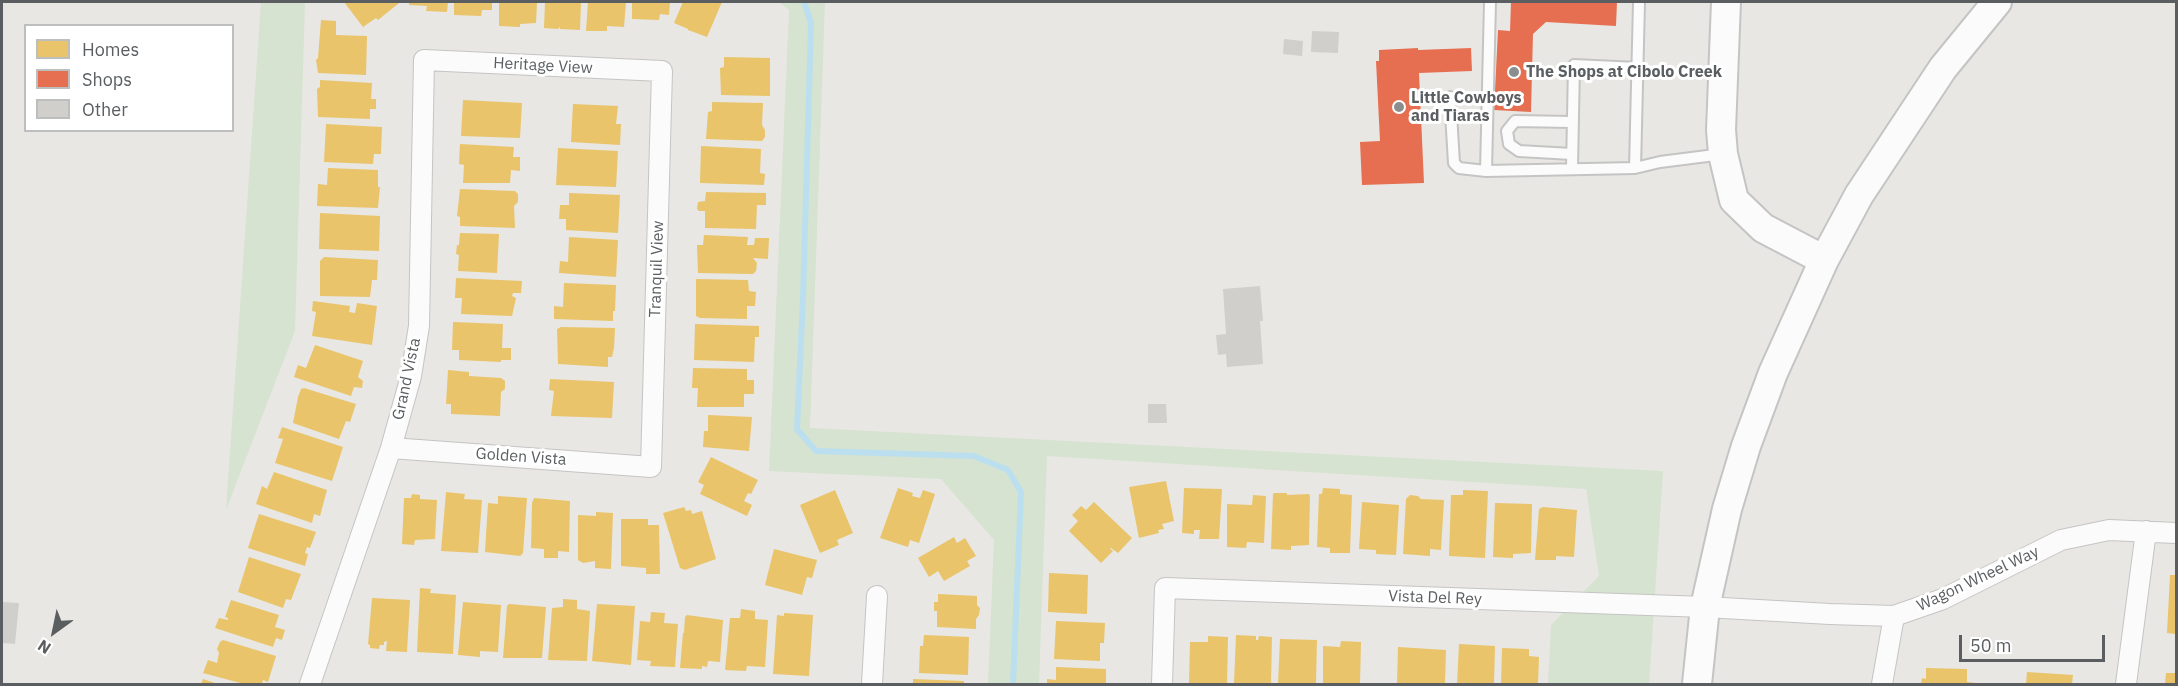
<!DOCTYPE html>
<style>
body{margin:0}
#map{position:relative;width:2178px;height:686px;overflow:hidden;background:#e9e7e3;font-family:"IBM Plex Sans",sans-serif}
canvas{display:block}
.frame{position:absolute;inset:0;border:3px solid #5a5e60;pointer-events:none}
.legend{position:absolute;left:24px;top:24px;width:210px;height:108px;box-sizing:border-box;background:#fff;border:2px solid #bdbfbf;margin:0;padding:8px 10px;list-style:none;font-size:18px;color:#5a5e60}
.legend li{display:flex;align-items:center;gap:12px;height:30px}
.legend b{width:30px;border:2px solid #bdbfbf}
.north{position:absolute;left:24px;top:602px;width:60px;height:60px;-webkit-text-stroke:4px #fff;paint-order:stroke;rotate:213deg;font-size:16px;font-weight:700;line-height:24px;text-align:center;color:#5a5e60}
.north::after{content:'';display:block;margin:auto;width:21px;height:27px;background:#5a5e60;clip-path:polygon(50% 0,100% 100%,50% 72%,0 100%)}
.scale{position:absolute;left:1959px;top:635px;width:146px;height:27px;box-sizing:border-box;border:3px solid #5a5e60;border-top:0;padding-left:8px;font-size:18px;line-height:21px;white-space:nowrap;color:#5a5e60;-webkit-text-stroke:4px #fff;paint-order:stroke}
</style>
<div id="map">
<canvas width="2178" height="686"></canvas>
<div class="frame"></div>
<ul class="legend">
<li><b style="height:16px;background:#e9c46a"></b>Homes</li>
<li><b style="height:16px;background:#e76f51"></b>Shops</li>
<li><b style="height:16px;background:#d0cfcc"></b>Other</li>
</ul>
<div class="north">N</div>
<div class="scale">50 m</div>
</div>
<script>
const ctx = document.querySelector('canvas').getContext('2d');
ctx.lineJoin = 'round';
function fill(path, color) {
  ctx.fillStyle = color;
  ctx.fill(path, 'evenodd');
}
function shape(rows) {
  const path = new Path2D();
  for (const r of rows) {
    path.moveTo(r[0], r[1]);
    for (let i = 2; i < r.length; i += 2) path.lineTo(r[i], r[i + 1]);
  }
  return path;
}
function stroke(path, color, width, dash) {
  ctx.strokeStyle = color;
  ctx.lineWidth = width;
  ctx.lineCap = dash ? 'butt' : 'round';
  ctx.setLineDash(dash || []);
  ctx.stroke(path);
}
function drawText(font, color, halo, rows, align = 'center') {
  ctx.font = font + ' "IBM Plex Sans",sans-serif';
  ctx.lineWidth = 6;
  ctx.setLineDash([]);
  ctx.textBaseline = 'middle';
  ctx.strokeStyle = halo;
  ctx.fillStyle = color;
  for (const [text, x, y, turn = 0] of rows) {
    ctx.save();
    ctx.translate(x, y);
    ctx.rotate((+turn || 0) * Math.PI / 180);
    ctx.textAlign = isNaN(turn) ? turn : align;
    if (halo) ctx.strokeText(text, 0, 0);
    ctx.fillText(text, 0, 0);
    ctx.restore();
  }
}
fill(shape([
 [261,2,305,2,295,331,226,510],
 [779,2,825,2,810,428,1663,471,1649,684,1548,684,1551,625,1599,576,1586,489,1047,456,1039,684,988,684,994,540,941,479,769,471,789,10]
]), '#d5e3d0');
fill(shape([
 [344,2,398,2,399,3,378,20,376,18,363,27],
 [409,2,448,2,447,12,426,11,427,6,409,5],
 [454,2,492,2,492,10,482,10,481,16,454,15],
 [499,2,537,2,536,23,520,24,520,27,499,26],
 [545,2,581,2,580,30,560,29,560,27,558,29,544,28],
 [588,2,626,2,624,27,607,26,607,31,586,31],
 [632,2,670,2,669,15,660,14,659,20,632,19],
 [683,2,722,2,707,37,688,30,688,29,674,23],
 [321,20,336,21,336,35,367,36,366,75,318,73,316,60,318,58],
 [724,57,770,58,770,96,721,95,720,68,724,67],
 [320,80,372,83,371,99,376,99,376,109,370,109,370,119,318,117,317,89,320,87],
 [463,100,522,103,520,138,461,136],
 [712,102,763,103,762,125,765,130,765,137,762,141,706,139,708,112,712,111],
 [573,104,618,106,616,124,621,124,620,145,571,142],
 [326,124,382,127,381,154,374,154,373,164,324,162],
 [460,144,514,147,513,157,520,157,520,171,511,170,510,183,463,183,464,165,459,164],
 [701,146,761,149,760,173,765,174,764,185,700,183],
 [558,148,618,151,616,187,556,185],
 [328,168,378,170,378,187,380,187,378,208,317,206,318,184,327,185],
 [460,189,515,191,518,194,518,202,514,206,515,228,460,226,460,217,457,216],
 [706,192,766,193,766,205,757,205,756,229,705,228,705,211,699,211,697,209,698,202,705,201],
 [569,193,620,195,618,233,566,230,566,219,559,219,560,205,569,205],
 [320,213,380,216,379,251,319,249],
 [460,233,499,234,497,273,458,271,459,255,456,254,457,245,459,245],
 [704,235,748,237,747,245,754,245,755,238,769,238,768,259,753,258,757,263,756,271,753,274,698,273,697,245,703,245],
 [569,237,618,240,616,277,559,273,560,261,568,262],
 [324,257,378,260,377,280,372,280,370,297,320,296,320,261],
 [456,278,522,281,521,293,513,293,512,296,516,298,512,316,461,314,462,298,455,298],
 [696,279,748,280,749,291,756,292,755,306,747,306,747,319,700,318,696,316],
 [564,283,616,285,615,311,613,311,613,321,554,319,554,306,563,307],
 [313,301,350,306,349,312,355,313,357,303,377,306,372,345,312,336,316,312,312,311],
 [453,322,503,324,502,348,511,348,511,360,501,360,501,362,459,360,459,350,452,350],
 [695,324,759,326,759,337,755,337,754,362,694,360],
 [561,327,615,328,614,348,612,357,608,357,608,367,558,364,557,329],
 [315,345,363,361,358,377,363,381,362,388,354,387,351,396,294,377,298,365,306,368],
 [693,368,747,369,747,380,754,380,754,394,744,394,744,407,697,407,698,388,692,388],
 [448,370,469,372,469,376,501,378,505,381,505,389,501,392,500,416,451,414,451,404,446,404],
 [550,379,614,382,612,418,551,416,554,391,549,390],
 [304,388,356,404,350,422,346,421,339,439,293,423,298,397,301,389],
 [708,415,752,417,749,451,703,447,704,431,708,431],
 [282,427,343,447,332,481,275,463,283,439,278,438],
 [711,457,758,480,751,494,748,493,744,501,752,505,747,516,700,494,704,485,698,482],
 [274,472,327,490,320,516,314,514,312,523,256,504,262,486,267,489],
 [1166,481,1174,521,1162,524,1164,529,1158,530,1159,533,1139,538,1129,487],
 [898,488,913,493,912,496,920,498,923,490,935,494,919,543,910,540,908,547,880,538],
 [1184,488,1222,489,1219,539,1199,539,1200,530,1194,530,1194,534,1182,533],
 [1323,488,1340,489,1340,494,1352,495,1350,553,1330,553,1330,548,1317,547,1319,494,1322,494],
 [835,490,853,533,837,540,839,545,820,553,800,505],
 [1463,490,1488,491,1485,558,1449,556,1451,495,1463,495],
 [446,492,465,494,464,499,482,500,478,553,441,551],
 [1274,493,1287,493,1287,495,1309,494,1310,496,1309,545,1291,546,1291,550,1271,549,1273,494],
 [412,494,420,495,420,499,437,500,435,539,415,540,414,545,402,544,404,498,411,498],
 [1253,495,1266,496,1264,543,1247,542,1246,548,1227,547,1227,504,1252,505],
 [1410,495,1418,496,1421,499,1444,500,1441,550,1430,549,1430,556,1403,554,1406,499],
 [498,496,527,498,523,553,520,556,485,552,488,503,498,504],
 [534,498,570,501,569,552,558,551,558,558,544,558,544,549,531,548,532,503],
 [1094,502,1132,538,1118,553,1111,548,1110,549,1113,551,1101,563,1069,531,1078,521,1072,515,1081,506,1086,510],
 [1362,502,1399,505,1396,555,1376,554,1376,550,1359,549],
 [1495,503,1532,504,1531,553,1513,554,1513,558,1493,557],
 [684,507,686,511,691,510,692,514,702,511,716,559,685,570,680,568,663,513],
 [1543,507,1577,510,1574,557,1556,556,1556,560,1535,560,1539,509],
 [596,512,613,513,611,569,595,568,595,561,583,563,578,560,578,515,596,516],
 [259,514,316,532,310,548,307,547,305,553,308,554,305,566,248,548],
 [621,519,648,519,648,525,659,525,660,574,646,574,646,568,621,566],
 [954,537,957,543,965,538,976,556,967,561,970,566,944,581,938,571,929,577,918,558],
 [774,549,817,560,812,578,807,577,802,595,765,585],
 [249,557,301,574,291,600,286,599,283,608,238,592],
 [1049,573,1088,575,1087,614,1048,612],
 [2170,575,2176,575,2176,634,2167,633],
 [420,588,431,589,430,593,456,595,453,654,417,652],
 [938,594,977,596,977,605,980,608,979,615,976,619,976,629,937,627,937,611,934,611,934,602,938,602],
 [372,598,410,600,407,652,386,651,387,641,384,642,384,645,380,645,379,649,370,648,370,645,368,644],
 [563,599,577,600,577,609,590,611,587,661,548,660,552,608,563,607],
 [231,600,279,615,275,627,285,630,282,640,276,638,273,647,215,628,219,618,228,620,228,618,225,617],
 [463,602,501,605,498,652,480,651,480,657,458,655],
 [509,604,546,607,542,658,503,658,507,606],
 [597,604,635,606,631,665,592,661],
 [741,609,755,611,755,619,768,620,765,667,747,666,746,671,725,670,730,618,740,618],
 [651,612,665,613,664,623,678,624,675,667,650,666,651,661,637,660,640,621,650,622],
 [784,613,813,615,809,676,773,674,777,615,784,616],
 [687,615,723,620,720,662,708,661,707,667,702,666,702,669,680,668,683,633,684,633,685,617],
 [1056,621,1105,623,1104,643,1100,643,1100,661,1054,659],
 [924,635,969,637,968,675,919,673,920,646,923,646],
 [1236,635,1256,636,1256,640,1258,640,1259,636,1272,637,1271,684,1234,684],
 [1208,636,1228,637,1227,684,1189,684,1190,642,1208,642],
 [1280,639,1317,640,1316,684,1278,684],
 [223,640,276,656,268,682,263,680,262,684,244,684,203,673,208,660,217,663,219,653,217,649,220,642],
 [1341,641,1361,642,1360,684,1323,684,1323,646,1340,647],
 [1459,644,1495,646,1494,684,1457,684],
 [1398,647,1446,650,1445,684,1397,684],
 [1502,648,1529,649,1529,656,1539,657,1538,684,1501,684],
 [1056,667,1106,669,1106,684,1047,684,1047,679,1056,680],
 [1926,668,1967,669,1967,682,1976,683,1976,684,1921,684,1922,678,1926,679],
 [2027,672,2073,675,2072,684,2026,684],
 [2166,673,2176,673,2176,684,2165,684],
 [203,679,218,684,201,684],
 [913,679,964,681,964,684,913,684]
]), '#e9c46a');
fill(shape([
 [1511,2,1617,2,1616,26,1546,22,1533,34,1531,112,1494,110,1498,30,1510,31],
 [1418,48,1418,50,1471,48,1472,71,1419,73,1424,183,1362,185,1360,142,1380,141,1376,61,1379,61,1379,50]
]), '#e76f51');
stroke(shape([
 [804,2,811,23,803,298,797,429,816,451,974,456,1008,470,1021,492,1013,684]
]), '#bcdfef', 6);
fill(shape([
 [1312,31,1339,32,1338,53,1311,52],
 [1284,39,1303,41,1302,56,1283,54],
 [1260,286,1263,321,1260,321,1263,364,1227,367,1226,354,1218,355,1216,335,1226,334,1223,289],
 [1148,404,1166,404,1167,423,1148,423],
 [2,602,19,603,15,644,2,643]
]), '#d0cfcc');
const service = shape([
 [1450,97,1454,163,1459,168,1486,171,1635,168,1660,162,1723,154],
 [1572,122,1515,121,1507,131,1509,144,1519,151,1572,154],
 [1572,168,1574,65,1638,68],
 [1635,168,1639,2],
 [1486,171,1490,2]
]);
const minor = shape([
 [310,684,391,448,411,376,419,326,424,60,662,71,651,467,391,448],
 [872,684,877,596],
 [1162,684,1165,588,1705,607,1830,614,1894,616,1943,599,2061,540,2109,530,2176,533],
 [1882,684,1894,616],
 [2126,684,2146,531]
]);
const secondary = shape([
 [1726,2,1721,130,1723,154,1734,200,1763,228,1824,260],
 [1697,684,1705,607,1727,509,1746,446,1773,373,1824,260,1859,195,1943,68,1997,2]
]);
stroke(service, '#c5c4c4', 14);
stroke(minor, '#c5c4c4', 22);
stroke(secondary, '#c4c4c4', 32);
stroke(service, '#fcfbfb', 10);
stroke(minor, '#fcfbfb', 20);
stroke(secondary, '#fcfbfb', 28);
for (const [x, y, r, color] of [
 [1514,72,6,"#8c8e8e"],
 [1399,107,6,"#8c8e8e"]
]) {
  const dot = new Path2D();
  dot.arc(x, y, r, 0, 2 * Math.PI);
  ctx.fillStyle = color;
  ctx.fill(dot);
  stroke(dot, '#fff', 2);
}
drawText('16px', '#5a5e60', '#fff', [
 ["Heritage View",543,66,3],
 ["Tranquil View",657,269,-88],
 ["Grand Vista",407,379,-78],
 ["Golden Vista",521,457,4],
 ["Wagon Wheel Way",1978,579,-25],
 ["Vista Del Rey",1435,598,2]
]);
drawText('bold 16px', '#5a5e60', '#fff', [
 ["The Shops at Cibolo Creek",1526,72],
 ["Little Cowboys",1411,98],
 ["and Tiaras",1411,116]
], 'left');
</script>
